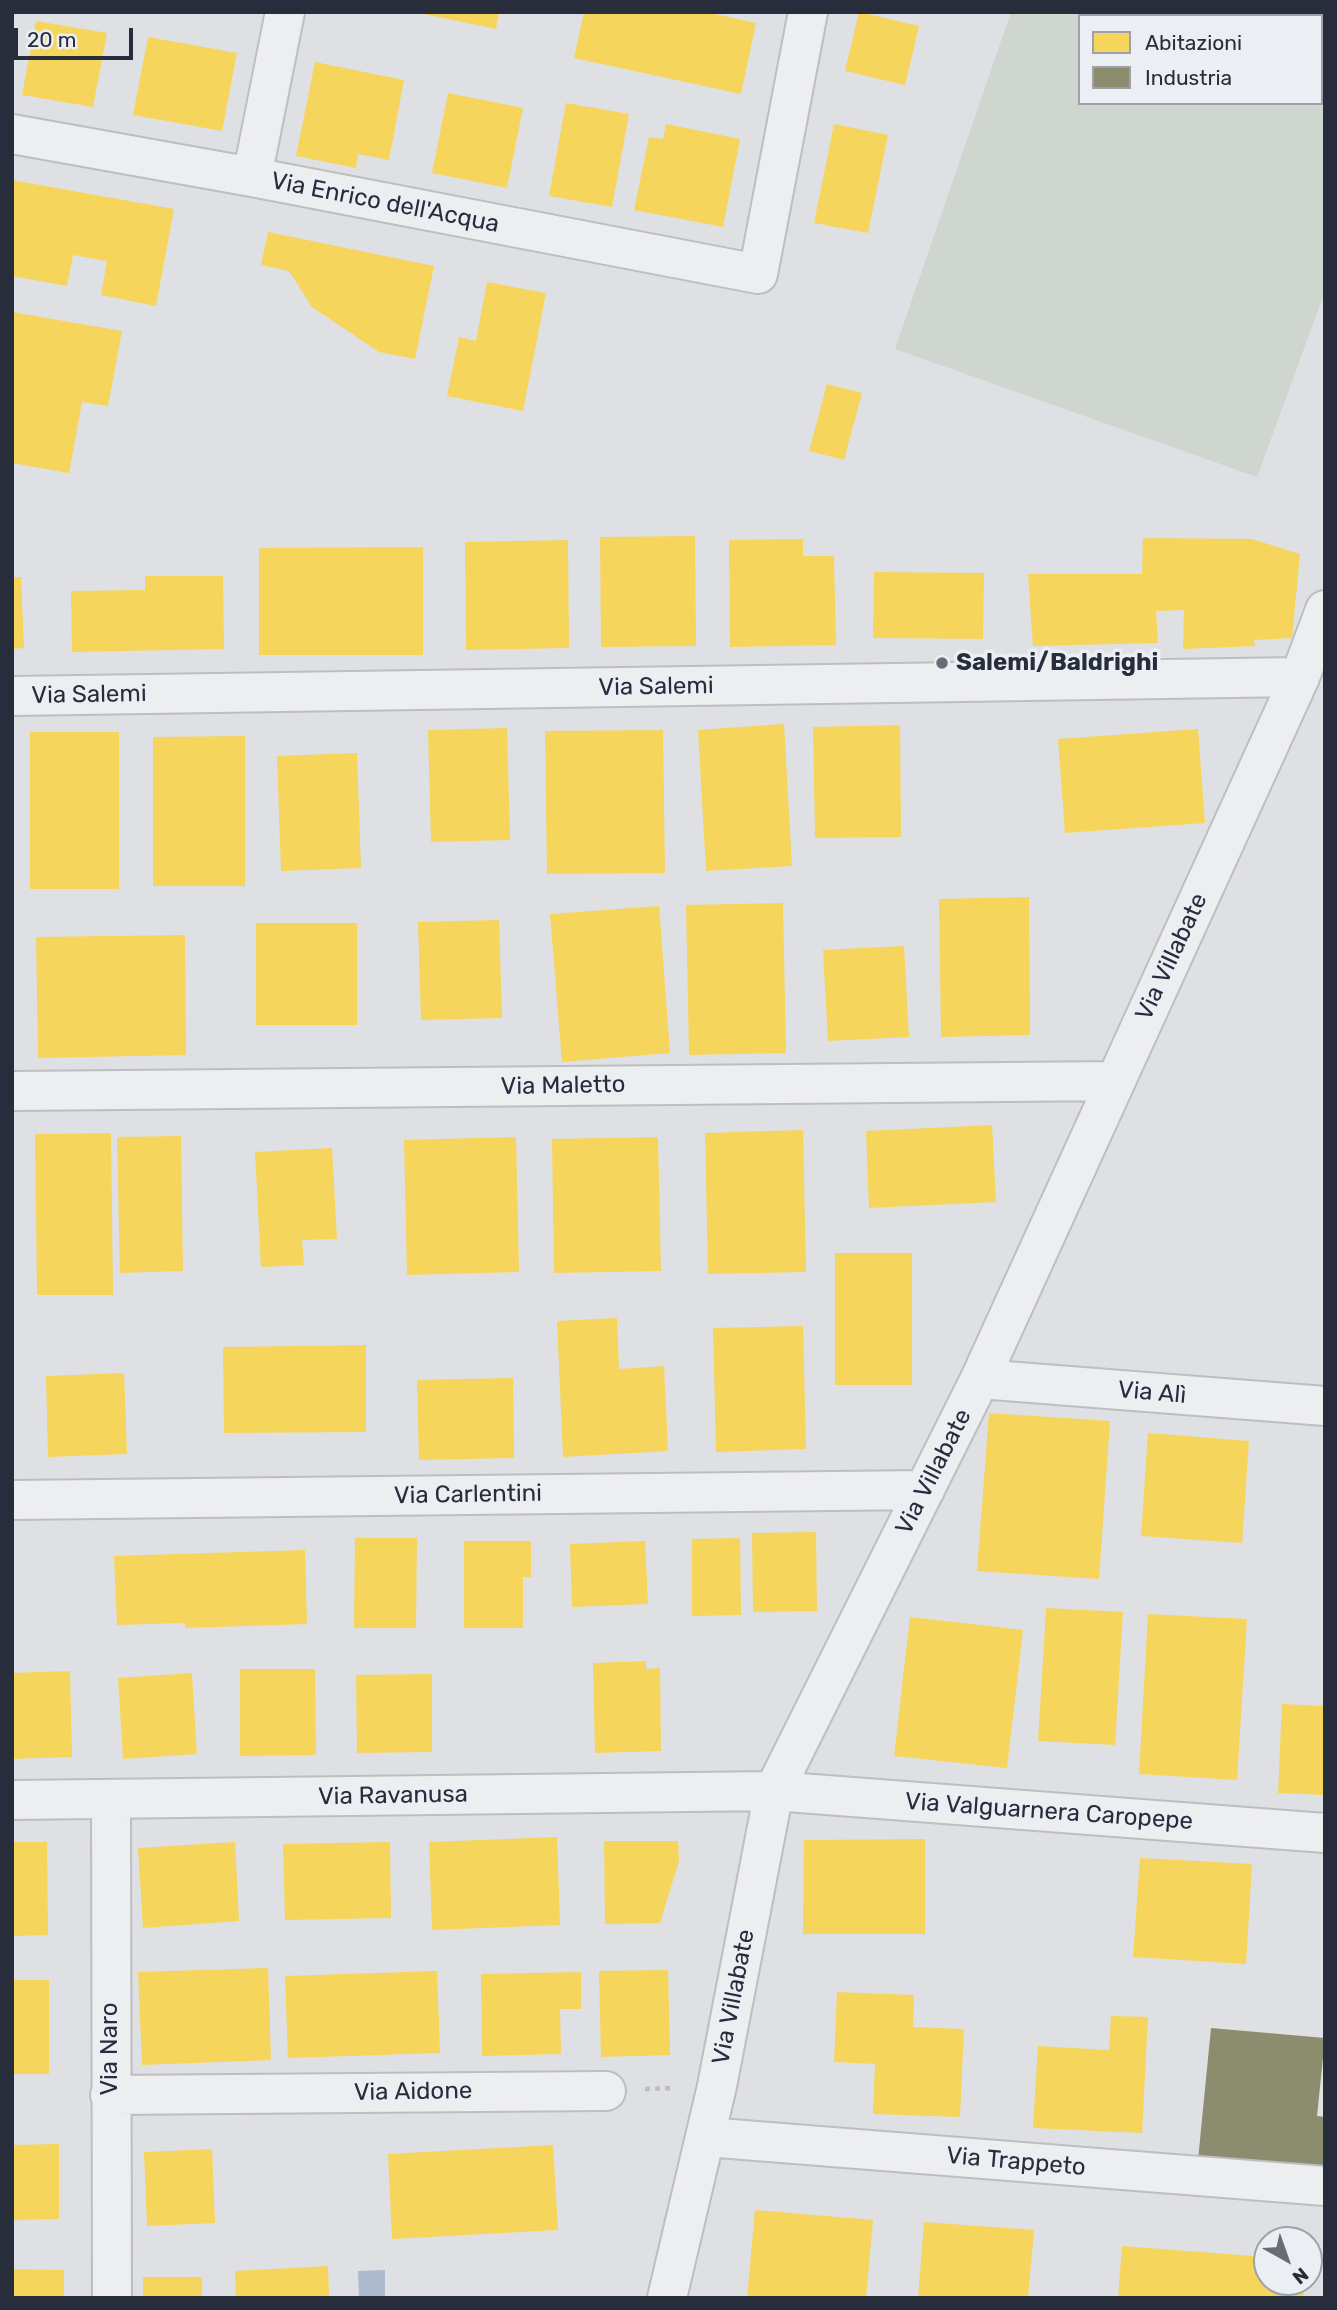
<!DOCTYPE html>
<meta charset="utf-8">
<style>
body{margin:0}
#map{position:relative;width:1337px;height:2310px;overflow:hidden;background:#dee0e3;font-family:Rubik,sans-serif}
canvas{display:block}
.frame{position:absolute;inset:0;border:14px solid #272d3a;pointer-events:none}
.legend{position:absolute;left:1078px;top:14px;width:245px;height:91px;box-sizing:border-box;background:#ebeef3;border:2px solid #9da1a9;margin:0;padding:9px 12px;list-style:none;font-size:21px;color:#272d3a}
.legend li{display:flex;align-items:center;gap:14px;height:35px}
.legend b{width:35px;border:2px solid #9da1a9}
.north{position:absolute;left:1253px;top:2226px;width:70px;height:70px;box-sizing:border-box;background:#ebeef3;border:2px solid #9da1a9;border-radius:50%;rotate:140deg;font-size:19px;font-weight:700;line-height:28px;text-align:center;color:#272d3a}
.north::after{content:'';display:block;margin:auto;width:24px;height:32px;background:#676c75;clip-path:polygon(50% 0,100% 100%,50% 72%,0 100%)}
.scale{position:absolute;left:14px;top:28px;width:119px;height:32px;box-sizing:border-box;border:4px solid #272d3a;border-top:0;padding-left:9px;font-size:21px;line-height:24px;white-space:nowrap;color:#272d3a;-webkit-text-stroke:5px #ebeef3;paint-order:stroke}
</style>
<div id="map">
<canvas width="1337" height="2310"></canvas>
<div class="frame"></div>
<ul class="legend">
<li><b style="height:19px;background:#f6d55c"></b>Abitazioni</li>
<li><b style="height:19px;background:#8c8c6e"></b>Industria</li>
</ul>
<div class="north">N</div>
<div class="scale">20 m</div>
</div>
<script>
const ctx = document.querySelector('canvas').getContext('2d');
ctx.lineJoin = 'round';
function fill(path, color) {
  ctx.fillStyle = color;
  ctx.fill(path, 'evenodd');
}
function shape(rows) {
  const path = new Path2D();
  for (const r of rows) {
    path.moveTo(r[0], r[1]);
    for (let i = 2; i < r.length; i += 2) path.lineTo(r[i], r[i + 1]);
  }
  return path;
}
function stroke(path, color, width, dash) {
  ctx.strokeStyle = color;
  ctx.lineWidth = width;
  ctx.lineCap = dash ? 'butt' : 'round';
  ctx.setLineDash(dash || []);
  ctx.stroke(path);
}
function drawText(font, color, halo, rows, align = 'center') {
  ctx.font = font + ' Rubik,sans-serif';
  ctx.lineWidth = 7;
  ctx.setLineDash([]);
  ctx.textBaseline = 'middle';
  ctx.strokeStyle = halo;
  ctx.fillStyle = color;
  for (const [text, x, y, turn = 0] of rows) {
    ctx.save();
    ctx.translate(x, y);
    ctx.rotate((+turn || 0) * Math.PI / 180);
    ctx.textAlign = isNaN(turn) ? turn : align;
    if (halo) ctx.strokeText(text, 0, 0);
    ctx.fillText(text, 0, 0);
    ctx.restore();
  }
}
fill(shape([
 [1011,12,1325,12,1325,291,1257,477,895,349],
 [1080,16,1321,16,1321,103,1080,103]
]), '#ced6cf');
fill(shape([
 [385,2270,385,2298,359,2298,358,2271]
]), '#aebacd');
fill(shape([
 [414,12,499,12,496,29],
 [584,12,706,12,756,23,741,94,574,58],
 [859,12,919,26,905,85,845,71],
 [36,21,107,33,93,107,22,95],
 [148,37,237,53,222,131,133,115],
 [315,62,404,80,389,160,358,154,356,168,296,156],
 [448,93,523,108,507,188,432,173],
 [566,103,629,114,612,207,549,196],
 [666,124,740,139,723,227,634,210,649,137,663,139],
 [834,124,888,135,868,233,814,223],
 [12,180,174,209,156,306,101,295,107,261,73,255,67,286,12,276],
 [268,232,434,266,415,359,379,352,312,307,289,271,261,265],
 [487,282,546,293,523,411,447,396,459,337,476,341],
 [12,312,122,331,108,406,82,402,69,473,12,463],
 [827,384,862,393,844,460,809,451],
 [695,536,696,646,601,647,600,537],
 [1143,538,1252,539,1300,554,1292,638,1254,640,1255,646,1183,649,1184,610,1156,611,1158,643,1033,646,1028,574,1142,574],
 [803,539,803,556,834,556,836,645,730,647,729,540],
 [568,540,569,648,466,650,465,542],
 [423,547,423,655,259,655,259,548],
 [874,572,984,573,983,639,873,638],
 [145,576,223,576,224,649,72,652,71,591,145,590],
 [12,577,21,577,24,648,12,649],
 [784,724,792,866,706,871,698,730],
 [900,725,901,837,815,838,813,727],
 [507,728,510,840,431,842,428,730],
 [1198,729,1205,823,1065,833,1058,739],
 [663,730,665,873,547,874,545,731],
 [30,732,119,732,119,889,30,889],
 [245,736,245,886,153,886,153,737],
 [357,753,361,868,281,871,277,756],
 [1029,897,1030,1035,941,1037,939,899],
 [783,903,786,1053,689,1055,686,905],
 [659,906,670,1053,562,1062,550,914],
 [499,920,502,1018,421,1020,418,922],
 [256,923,357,923,357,1025,256,1025],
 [185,935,186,1055,38,1058,36,937],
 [904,946,909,1037,828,1041,823,950],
 [992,1125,996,1202,869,1208,866,1131],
 [803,1130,806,1272,708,1274,705,1133],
 [111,1133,113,1295,37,1295,35,1134],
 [181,1136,183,1271,120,1273,117,1137],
 [516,1137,519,1272,407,1275,404,1140],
 [658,1137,661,1271,554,1273,552,1139],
 [332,1148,337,1239,302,1240,304,1265,261,1267,255,1152],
 [835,1253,912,1253,912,1385,835,1385],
 [617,1318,619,1369,664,1366,668,1451,563,1457,557,1321],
 [803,1326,806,1449,716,1452,713,1328],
 [366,1345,366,1432,224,1433,223,1347],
 [124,1373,127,1454,48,1457,46,1376],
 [513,1378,514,1458,419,1460,417,1380],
 [989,1413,1110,1421,1099,1579,977,1571],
 [1148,1433,1249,1441,1242,1543,1141,1536],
 [816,1532,817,1611,753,1612,752,1533],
 [355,1538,417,1538,416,1628,354,1628],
 [740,1538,741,1615,692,1616,692,1539],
 [464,1541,531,1541,531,1577,523,1577,523,1628,464,1628],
 [645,1541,648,1604,572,1607,570,1544],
 [305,1550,307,1624,185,1628,185,1623,117,1625,114,1556],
 [1046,1608,1123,1612,1115,1745,1038,1741],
 [1148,1614,1247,1619,1237,1780,1139,1774],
 [910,1617,1023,1630,1007,1768,894,1756],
 [646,1661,646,1669,660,1668,661,1751,595,1753,593,1663],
 [240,1669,315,1669,316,1755,240,1756],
 [70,1671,72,1757,12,1759,12,1673],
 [192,1673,197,1754,123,1759,118,1678],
 [432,1674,432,1752,357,1753,356,1675],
 [1282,1704,1325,1706,1325,1795,1278,1793],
 [557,1837,560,1925,432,1930,429,1842],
 [925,1839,925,1934,803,1934,804,1840],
 [604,1841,678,1841,679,1861,660,1923,605,1924],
 [12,1842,47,1842,48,1935,12,1936],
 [235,1842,239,1921,143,1928,138,1848],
 [390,1842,391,1918,285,1920,283,1844],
 [1140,1858,1252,1864,1246,1964,1133,1957],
 [268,1968,271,2060,142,2065,138,1972],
 [668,1970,670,2055,601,2057,599,1971],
 [437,1971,440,2053,288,2058,285,1976],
 [581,1972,581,2009,560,2009,561,2054,482,2056,481,1974],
 [12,1980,49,1980,49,2074,12,2074],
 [837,1992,914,1995,913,2027,964,2029,960,2117,873,2114,875,2064,834,2062],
 [1111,2016,1148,2017,1142,2133,1033,2128,1038,2046,1109,2050],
 [59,2144,59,2219,12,2220,12,2145],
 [553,2145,558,2230,392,2239,388,2154],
 [212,2149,215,2223,147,2226,144,2152],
 [755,2210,873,2220,866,2298,747,2298],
 [924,2222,1034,2230,1028,2298,918,2298],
 [1122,2246,1267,2257,1267,2282,1305,2282,1303,2298,1118,2298],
 [328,2266,329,2298,236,2298,235,2271],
 [12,2269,64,2270,64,2298,12,2298],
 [143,2277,202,2277,202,2298,143,2298]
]), '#f6d55c');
fill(shape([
 [1211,2028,1325,2038,1317,2116,1325,2117,1325,2171,1198,2160]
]), '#8c8c6e');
const minor = shape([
 [12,134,252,177,758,274,808,12],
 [252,177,285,12],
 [12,696,1300,677],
 [12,1091,1115,1081],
 [980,1379,1325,1406],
 [12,1500,925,1490],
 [111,1799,112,2298],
 [12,1800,774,1791,1325,1833],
 [110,2095,606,2091],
 [706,2137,1325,2186],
 [667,2298,717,2086,774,1791,980,1379,1300,677,1325,610]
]);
stroke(minor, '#bcbec1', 42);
stroke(shape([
 [645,2089,675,2088]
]), '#bdbec2', 4.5, [5, 5]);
stroke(minor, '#edeef0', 38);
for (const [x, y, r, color] of [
 [942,663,7,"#676c75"]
]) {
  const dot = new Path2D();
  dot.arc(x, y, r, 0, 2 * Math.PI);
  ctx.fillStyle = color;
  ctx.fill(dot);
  stroke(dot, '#ebeef3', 2.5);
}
drawText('24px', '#272d3a', '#ebeef3', [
 ["Via Enrico dell'Acqua",385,203,11],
 ["Via Salemi",656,687,-1],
 ["Via Salemi",89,695,-1],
 ["Via Villabate",1172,957,-65],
 ["Via Maletto",563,1086,-1],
 ["Via Alì",1152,1393,5],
 ["Via Villabate",934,1472,-63],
 ["Via Carlentini",468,1495,-1],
 ["Via Ravanusa",393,1796,-1],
 ["Via Valguarnera Caropepe",1049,1812,4],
 ["Via Villabate",734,1997,-79],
 ["Via Naro",110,2049,-90],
 ["Via Aidone",413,2092,-1],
 ["Via Trappeto",1016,2162,5]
]);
drawText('bold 24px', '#272d3a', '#ebeef3', [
 ["Salemi/Baldrighi",956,663]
], 'left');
</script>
